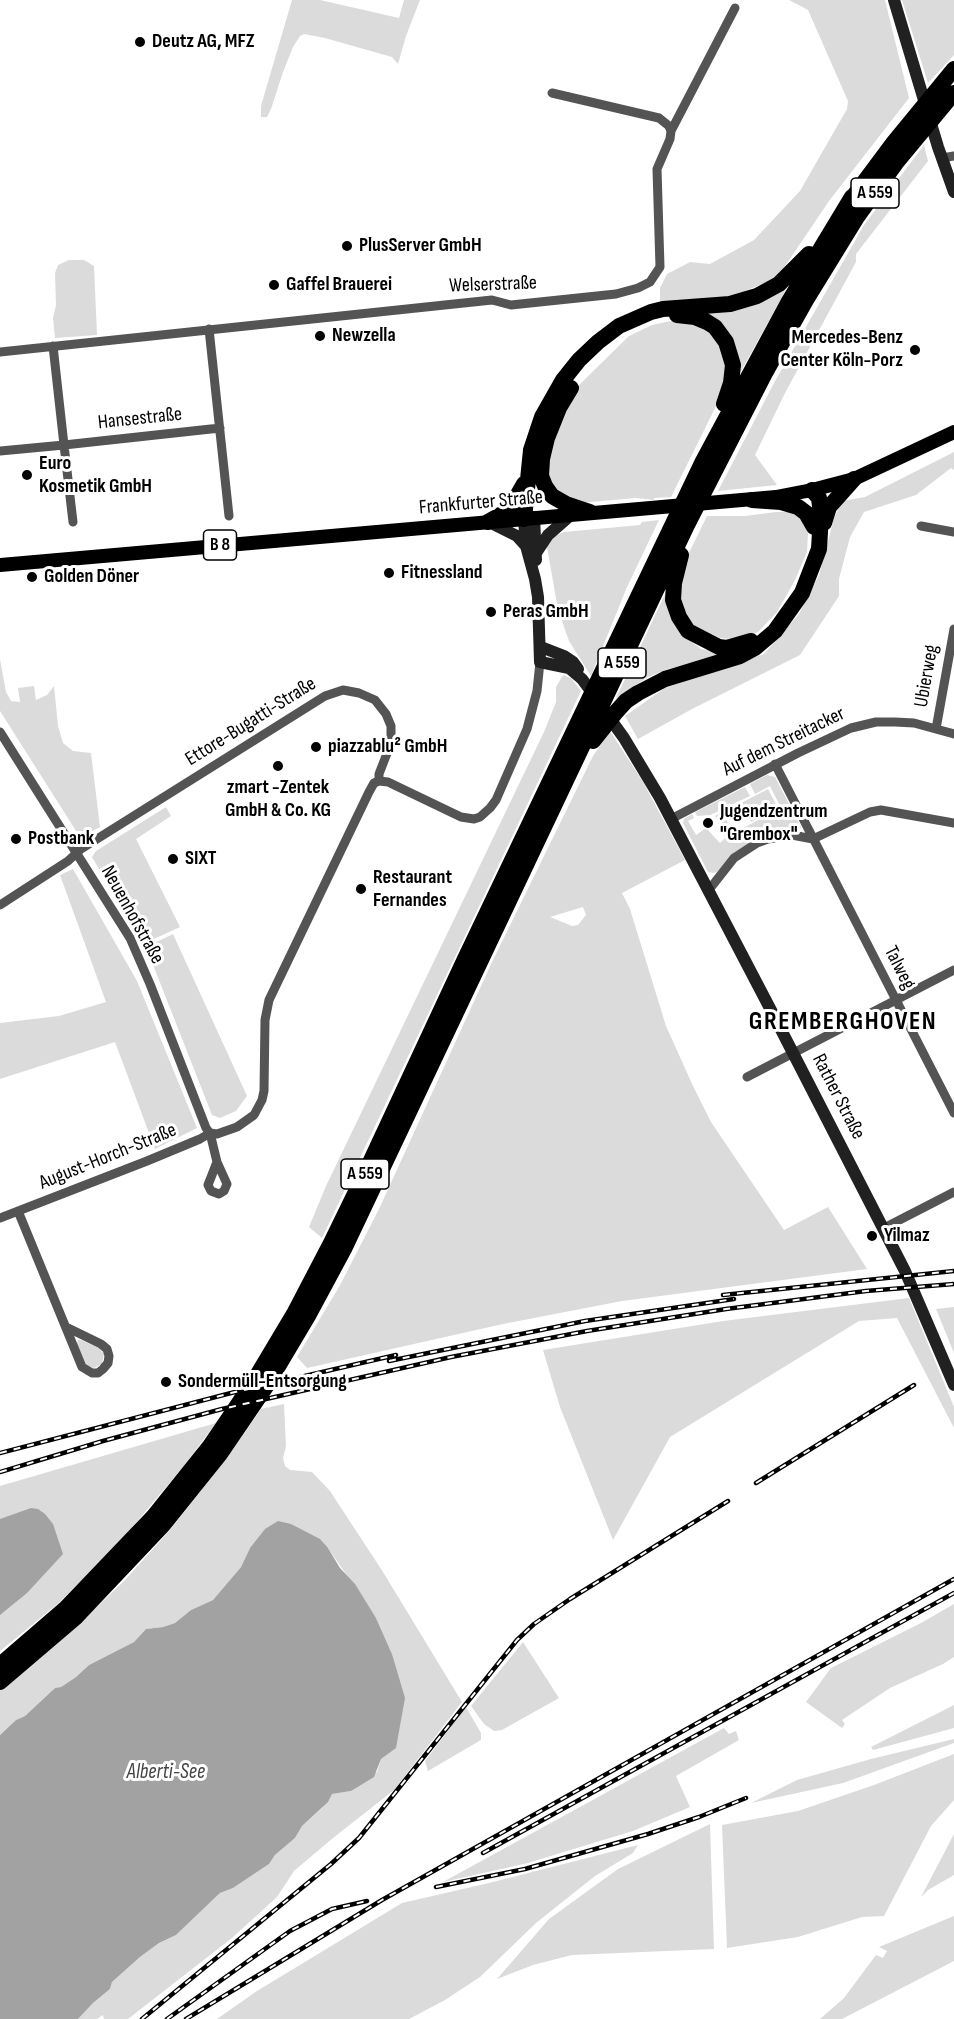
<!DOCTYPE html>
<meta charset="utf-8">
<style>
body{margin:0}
canvas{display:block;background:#fff}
</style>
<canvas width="954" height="2019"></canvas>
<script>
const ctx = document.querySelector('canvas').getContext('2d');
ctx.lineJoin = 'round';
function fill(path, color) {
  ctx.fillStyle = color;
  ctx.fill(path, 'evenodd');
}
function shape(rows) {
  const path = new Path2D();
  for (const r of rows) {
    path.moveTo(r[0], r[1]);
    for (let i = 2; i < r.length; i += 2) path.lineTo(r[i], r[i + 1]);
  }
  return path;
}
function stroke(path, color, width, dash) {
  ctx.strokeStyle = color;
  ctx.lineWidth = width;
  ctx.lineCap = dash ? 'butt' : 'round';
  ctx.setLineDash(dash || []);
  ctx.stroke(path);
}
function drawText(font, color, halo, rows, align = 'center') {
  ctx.font = font + ' "Sofia Sans Condensed",sans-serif';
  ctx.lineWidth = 6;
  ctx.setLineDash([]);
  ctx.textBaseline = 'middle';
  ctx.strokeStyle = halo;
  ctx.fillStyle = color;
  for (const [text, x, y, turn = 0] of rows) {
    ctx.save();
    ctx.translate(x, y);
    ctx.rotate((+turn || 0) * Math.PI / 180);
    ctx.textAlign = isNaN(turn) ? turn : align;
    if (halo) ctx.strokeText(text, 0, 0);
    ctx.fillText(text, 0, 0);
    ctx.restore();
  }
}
fill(shape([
 [292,0,320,0,399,18,404,0,420,0,406,36,398,64,392,57,325,38,304,34,300,36,293,47,283,72,271,109,267,117,261,117,261,106],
 [789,0,885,0,909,98,829,201,777,278,730,297,660,302,660,288,667,274,690,262,710,264,754,240,800,191,847,109,848,101,808,10],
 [902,0,954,0,954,55,928,83],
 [924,145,928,161,856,254,856,262,785,393,755,455,777,485,718,491,774,383,864,225],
 [69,260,84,260,94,266,97,335,55,338,53,318,56,305,55,273,58,265],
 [787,287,781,299,735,382,736,369,693,308],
 [671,321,691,321,715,335,726,358,722,394,671,497,654,498,654,500,636,498,579,503,566,500,549,484,547,455,553,434,578,386,629,336,652,325],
 [954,452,954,470,951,468,916,495,864,512,850,537,839,579,839,596,800,655,692,709,638,739,625,716,665,688,764,654,799,614,819,575,834,518,842,501,865,497],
 [776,512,795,512,804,518,808,533,807,552,795,580,777,612,758,632,741,640,720,638,695,626,684,613,679,596,683,565,707,516,745,516],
 [659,520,627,587,591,676,569,641,564,627,557,604,547,547,554,536,564,532,640,525,642,522],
 [668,588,683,635,701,649,718,652,737,652,668,669,648,677,633,687,618,701,616,698],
 [0,659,6,692,11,701,20,702,18,688,34,686,36,700,47,695,54,686,58,726,63,743,73,751,91,753,100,827,84,836,78,834,0,711],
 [563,675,571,678,581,691,322,1238,309,1227,326,1186,544,732,556,702,556,687],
 [610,731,643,782,685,860,622,893,630,909,666,1026,693,1086,711,1122,784,1230,828,1207,867,1269,622,1301,503,1324,307,1368,297,1357,339,1287,379,1209,492,962,593,756],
 [583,907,586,915,578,925,572,926,550,917],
 [767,775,775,777,801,827,800,829,760,837,735,852,717,872,714,873,708,872,683,823,684,819,692,814,694,818,688,821,696,835,706,828,720,843,725,838,722,824,715,816,722,812,734,833,781,808,770,786,755,794,750,784],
 [745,787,750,796,710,815,697,816,695,812],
 [768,789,778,808,751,822,741,803],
 [166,807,171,816,136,839,180,927,143,944,92,857,96,851],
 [73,869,137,981,197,1128,155,1149,115,1042,0,1079,0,1023,59,1016,106,1002,60,875],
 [173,934,247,1096,236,1111,220,1118,212,1115,146,947],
 [909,1298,954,1407,954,1428,897,1318,859,1321,670,1437,613,1540,560,1407,543,1350,723,1321],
 [954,1307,954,1353,936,1309],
 [78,1340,81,1340,99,1348,104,1354,102,1364,94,1368,86,1365,77,1344],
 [284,1404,286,1446,283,1458,285,1466,290,1470,312,1472,330,1491,383,1572,462,1702,394,1790,333,1838,294,1871,277,1897,232,1938,128,2019,104,2019,103,2015,97,2019,78,2019,93,2003,110,1989,112,1982,140,1957,159,1943,176,1935,220,1893,233,1888,269,1864,275,1855,295,1838,302,1826,322,1808,332,1794,351,1791,377,1772,381,1759,396,1747,396,1670,392,1654,376,1618,328,1548,250,1548,241,1567,213,1600,191,1610,175,1623,163,1627,146,1629,134,1642,89,1665,76,1677,61,1687,55,1688,25,1716,16,1720,0,1735,0,1689,79,1624,125,1580,170,1530,227,1458,261,1409],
 [216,1423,182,1468,124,1537,60,1602,0,1651,0,1486],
 [954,1604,954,1657,943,1664,890,1688,842,1720,845,1724,842,1728,806,1702,831,1668,921,1623],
 [523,1642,559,1698,502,1730,494,1731,484,1724,471,1706],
 [954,1705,954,1728,873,1750,871,1747],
 [466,1707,481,1733,481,1740,428,1771,425,1761],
 [724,1728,729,1734,736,1731,739,1740,676,1776,690,1807,633,1831,590,1844,528,1863,443,1882],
 [954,1739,954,1743,843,1783,751,1803,797,1780,871,1759],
 [954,1754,954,1800,931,1826,884,1916,862,1917,798,1937,727,1948,722,1825,798,1811,874,1785],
 [710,1824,714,1949,572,1955,533,1965,497,1979,549,1919,618,1869],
 [954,1834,954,1875,928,1890,921,1897],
 [638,1845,633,1853,595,1876,536,1923,480,1977,445,2000,409,2019,217,2019,257,1991,402,1903,489,1883],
 [954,1916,954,1961,842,2019,820,2019,844,1998,876,1955,883,1958,887,1951,879,1947]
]), '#dbdbdb');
fill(shape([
 [31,1508,38,1509,45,1514,53,1524,63,1554,27,1593,0,1615,0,1519],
 [278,1521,291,1524,320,1539,328,1548,340,1568,355,1584,376,1618,392,1654,405,1698,396,1748,381,1759,374,1777,351,1791,332,1794,328,1802,302,1826,295,1838,275,1855,269,1864,233,1888,220,1893,176,1935,159,1943,140,1957,112,1982,110,1989,93,2003,78,2019,0,2019,0,1735,16,1720,25,1716,55,1688,61,1687,76,1677,89,1665,134,1642,146,1629,163,1627,175,1623,191,1610,213,1600,241,1567,250,1548,265,1529]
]), '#a2a2a2');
stroke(shape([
 [671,131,735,8],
 [942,158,954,156],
 [209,329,229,516],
 [53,346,64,445,220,428],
 [0,352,492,300,511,305,616,294,638,288,650,282,660,267,657,169,670,139,671,131,669,126,659,118,552,93],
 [0,451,64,445,73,522],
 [921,526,954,532],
 [936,729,954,629],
 [0,732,130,938,150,984,206,1128,210,1133,217,1162],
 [775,764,954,1113],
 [379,781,388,782,461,817,474,819,480,817,490,808,496,800,527,729,537,691,540,662],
 [671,819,798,753,851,728,876,722,895,722,914,723,954,734],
 [813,839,870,812,881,810,954,823],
 [708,891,734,858,757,843,768,839,792,835,813,839],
 [0,905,68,861,81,849,325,696,343,690,359,693,375,700,386,714,391,726,391,743,379,774,379,781,374,783,369,792,269,1000,265,1020,264,1091,262,1100,254,1115,237,1127,217,1134,210,1133,200,1139,147,1161,0,1218],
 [747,1077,954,970],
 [217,1162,227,1184,224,1191,219,1194,211,1191,208,1185,217,1162],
 [18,1211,82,1367,92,1373,98,1373,103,1369,108,1363,109,1356,107,1349,101,1344,66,1327],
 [884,1228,954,1192]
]), '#545454', 9);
stroke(shape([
 [894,0,938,147,954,192],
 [534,517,536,560],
 [524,519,526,546,535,579,538,597,540,662,569,668,582,679,596,698],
 [489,522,517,536,526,546],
 [536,553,548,535,572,514],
 [541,647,564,656,573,662,578,669],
 [606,713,624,738,660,798,774,1016,905,1271,954,1385]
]), '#212121', 12);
stroke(shape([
 [0,565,776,497,812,490,854,479,954,432]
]), '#000', 14);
stroke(shape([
 [847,205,894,142,954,69],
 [677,315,695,317,707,322,715,327,726,342,733,365,731,383,724,404],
 [571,388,559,408,547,438,542,459,541,476,545,486,552,496,566,504,590,512],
 [752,500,781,502,798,507,806,513,814,527],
 [524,519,531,450,542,417,563,380,579,360,598,342,619,326,651,312,663,309,730,304,757,296,779,284,809,254],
 [488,522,509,510,524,484],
 [824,523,829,507,854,479],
 [681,555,674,583,673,600,679,617,688,631,719,647,727,648,751,641],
 [593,741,616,712,626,701,638,693,665,679,740,656,755,648,775,631,802,593,819,549,821,515,819,498,812,490],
 [0,1665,66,1608,154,1516,210,1446,229,1418,255,1379,295,1312,331,1243,368,1167,464,961,703,461,788,303,852,197],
 [0,1682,75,1618,163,1525,220,1454,267,1385,308,1316,344,1249,687,525,765,373,806,300,857,217,896,163,954,93]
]), '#000', 16);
const rail = shape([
 [723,1295,954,1271],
 [389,1361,585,1321,734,1299],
 [0,1453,231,1393,396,1355],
 [0,1472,103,1441,222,1409,451,1357,587,1331,726,1309,866,1291,954,1284],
 [756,1483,914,1385],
 [483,1853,954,1593],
 [436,1887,525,1869,648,1834,699,1817,746,1798],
 [142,2019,331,1864,359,1838,493,1670,517,1640,534,1624,570,1599,728,1501],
 [167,2019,290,1931,332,1909,367,1901],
 [186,2019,382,1900,954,1579]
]);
stroke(rail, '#000', 4.5);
stroke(rail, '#fff', 2, [7]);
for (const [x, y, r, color] of [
 [140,42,6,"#000"],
 [347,246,6,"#000"],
 [274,285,6,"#000"],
 [320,336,6,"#000"],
 [915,350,6,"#000"],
 [27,475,6,"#000"],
 [389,573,6,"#000"],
 [32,577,6,"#000"],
 [491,612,6,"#000"],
 [316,747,6,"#000"],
 [278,766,6,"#000"],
 [708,823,6,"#000"],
 [16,839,6,"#000"],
 [173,859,6,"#000"],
 [361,889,6,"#000"],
 [872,1236,6,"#000"],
 [166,1382,6,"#000"]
]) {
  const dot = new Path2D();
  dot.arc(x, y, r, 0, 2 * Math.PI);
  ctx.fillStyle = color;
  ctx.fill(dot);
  stroke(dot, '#fff', 2);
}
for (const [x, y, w] of [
 [875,193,48],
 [220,545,33],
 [622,663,48],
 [365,1174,48]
]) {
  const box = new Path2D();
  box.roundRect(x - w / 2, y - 15, w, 30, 4.5);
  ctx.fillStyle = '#fff';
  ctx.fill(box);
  stroke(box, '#000', 1.5);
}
drawText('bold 18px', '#000', null, [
 ["A 559",875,193],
 ["B 8",220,545],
 ["A 559",622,663],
 ["A 559",365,1174]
]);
drawText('bold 20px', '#000', '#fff', [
 ["Deutz AG, MFZ",152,42],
 ["PlusServer GmbH",359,246],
 ["Gaffel Brauerei",286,285],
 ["Newzella",332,336],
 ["Mercedes-Benz",903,338,"right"],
 ["Center Köln-Porz",903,361,"right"],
 ["Euro",39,464],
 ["Kosmetik GmbH",39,487],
 ["Fitnessland",401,573],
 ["Golden Döner",44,577],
 ["Peras GmbH",503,612],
 ["piazzablu² GmbH",328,747],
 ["zmart -Zentek",278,788,"center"],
 ["GmbH & Co. KG",278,811,"center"],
 ["Jugendzentrum",720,812],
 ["\"Grembox\"",720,835],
 ["Postbank",28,839],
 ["SIXT",185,859],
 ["Restaurant",373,878],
 ["Fernandes",373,901],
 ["Yilmaz",884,1236],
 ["Sondermüll-Entsorgung",178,1382]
], 'left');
drawText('20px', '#000', '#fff', [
 ["Welserstraße",493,285,-2],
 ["Hansestraße",140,419,-6],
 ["Frankfurter Straße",481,503,-5],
 ["Ubierweg",927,676,-80],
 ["Ettore-Bugatti-Straße",251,722,-32],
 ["Auf dem Streitacker",784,742,-26],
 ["Neuenhofstraße",132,915,61],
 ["Talweg",899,968,63],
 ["Rather Straße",838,1097,63],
 ["August-Horch-Straße",108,1157,-22]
]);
drawText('italic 21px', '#434343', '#fff', [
 ["Alberti-See",166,1773]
]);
ctx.letterSpacing = '1.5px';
drawText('bold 26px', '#000', '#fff', [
 ["GREMBERGHOVEN",843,1022]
]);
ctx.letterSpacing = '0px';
</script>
